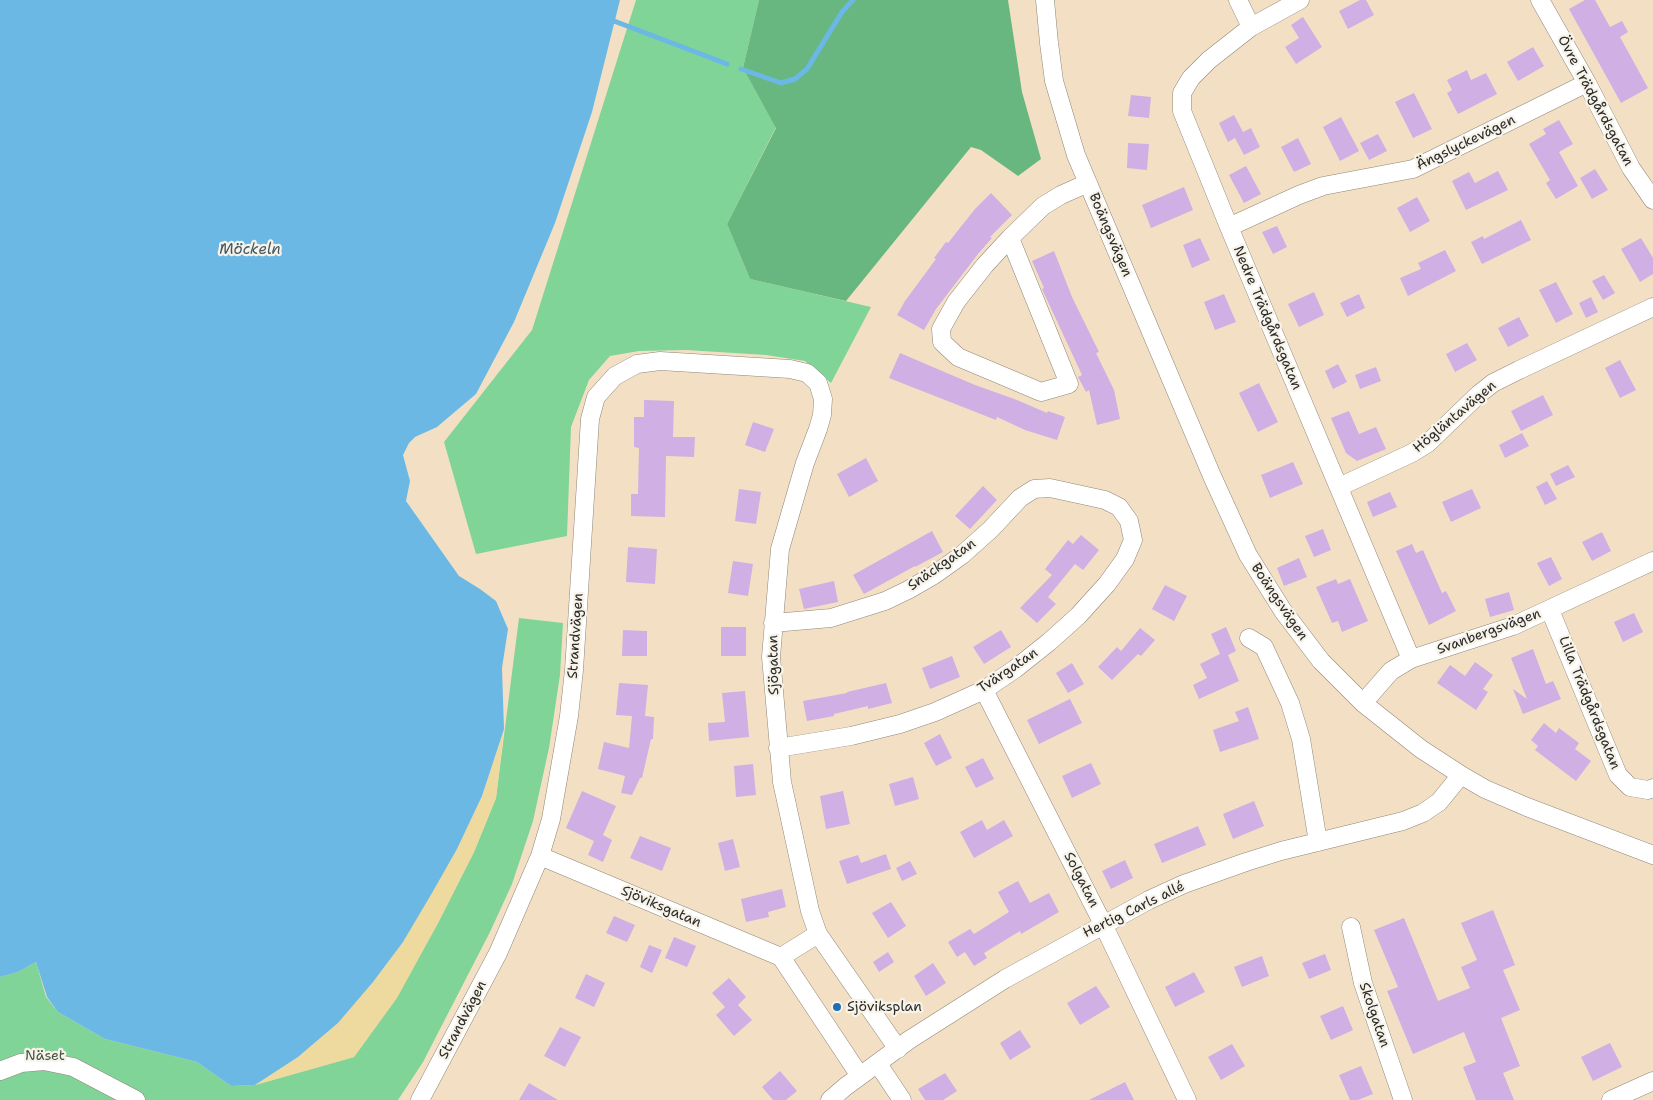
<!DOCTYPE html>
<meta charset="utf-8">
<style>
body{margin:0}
canvas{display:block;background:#f3e0c4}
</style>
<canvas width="1653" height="1100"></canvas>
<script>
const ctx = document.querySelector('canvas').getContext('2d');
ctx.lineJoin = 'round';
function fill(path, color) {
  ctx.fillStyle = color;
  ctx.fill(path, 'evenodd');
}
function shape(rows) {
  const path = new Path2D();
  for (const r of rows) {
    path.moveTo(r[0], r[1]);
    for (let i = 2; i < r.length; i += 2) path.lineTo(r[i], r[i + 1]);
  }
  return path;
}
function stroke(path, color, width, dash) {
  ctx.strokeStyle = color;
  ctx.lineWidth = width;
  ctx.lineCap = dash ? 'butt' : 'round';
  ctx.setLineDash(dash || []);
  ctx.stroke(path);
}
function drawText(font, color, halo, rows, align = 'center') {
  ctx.font = font + ' "Shantell Sans",sans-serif';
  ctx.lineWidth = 4.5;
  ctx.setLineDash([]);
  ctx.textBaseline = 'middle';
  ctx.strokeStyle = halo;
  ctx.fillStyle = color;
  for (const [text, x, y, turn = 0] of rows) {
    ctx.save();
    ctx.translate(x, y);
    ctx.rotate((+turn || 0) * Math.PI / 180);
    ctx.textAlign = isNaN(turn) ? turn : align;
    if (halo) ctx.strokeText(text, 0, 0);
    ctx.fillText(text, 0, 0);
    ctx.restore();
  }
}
fill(shape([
 [636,0,759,0,743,68,776,127,727,224,750,279,871,307,831,383,805,361,766,355,686,350,639,351,610,356,589,380,571,427,567,536,476,554,444,442,532,330],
 [519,618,563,623,560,675,549,748,533,821,512,884,490,932,423,1062,398,1100,0,1100,0,977,18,972,36,962,46,997,58,1012,105,1039,197,1062,231,1086,255,1085,354,1057,397,997,438,923,474,852,496,798]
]), '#80d497');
fill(shape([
 [759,0,1008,0,1022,92,1041,159,1018,176,981,150,971,147,846,301,750,279,727,224,776,128,743,68]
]), '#68b680');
fill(shape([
 [504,729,496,798,474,852,438,923,397,998,354,1057,255,1085,298,1057,338,1023,373,982,403,942,457,849,482,796]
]), '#eeda9e');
fill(shape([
 [0,0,620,0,592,112,555,223,514,322,476,394,437,427,415,437,409,443,403,455,410,481,406,501,459,576,480,589,496,601,508,629,502,668,504,729,482,796,457,849,432,893,403,942,373,982,338,1023,312,1045,298,1057,255,1085,231,1086,197,1062,105,1039,58,1012,47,997,36,962,18,972,0,977]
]), '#6cb8e5');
stroke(shape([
 [614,21,727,64],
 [741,69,781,83,795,79,807,69,842,12,853,0]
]), '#6cb8e5', 5);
fill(shape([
 [1360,0,1366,0,1374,15,1348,29,1339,11],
 [1585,0,1595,0,1610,27,1622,21,1628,32,1620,37,1648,88,1621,103,1569,9],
 [1303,17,1322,47,1296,64,1285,47,1299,38,1291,25],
 [1533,47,1544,66,1518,81,1507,62],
 [1467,70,1471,80,1486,73,1497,94,1458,114,1447,93,1452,90,1447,80],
 [1414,93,1432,129,1413,138,1395,102],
 [1131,95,1151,97,1149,118,1128,116],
 [1234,115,1243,132,1251,128,1260,147,1244,155,1235,138,1228,142,1219,123],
 [1341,117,1359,151,1340,161,1323,127],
 [1559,120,1573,144,1559,152,1578,186,1556,199,1546,183,1550,180,1529,144,1546,134,1543,129],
 [1378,134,1387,151,1369,160,1360,143],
 [1298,138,1311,164,1294,172,1281,147],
 [1128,143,1149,144,1147,170,1127,168],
 [1246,166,1261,194,1244,203,1229,175],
 [1595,169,1608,190,1592,199,1580,178],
 [1498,171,1508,190,1466,210,1452,181,1469,172,1475,183],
 [1184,187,1193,210,1151,228,1142,205],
 [991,193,1012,215,990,237,992,238,978,254,936,309,924,330,897,315,905,301,936,259,934,258,946,242,948,243,975,209],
 [1417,197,1430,221,1410,232,1397,208],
 [1521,220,1531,240,1482,264,1471,242,1483,236,1484,239],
 [1277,226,1287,247,1273,254,1262,232],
 [1200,238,1210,260,1192,268,1183,245],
 [1641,238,1653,258,1653,274,1640,282,1621,249],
 [1445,250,1456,271,1408,296,1400,278,1421,269,1418,263],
 [1054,251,1072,297,1099,352,1096,353,1114,390,1120,419,1097,425,1089,390,1086,392,1078,377,1082,375,1042,289,1044,288,1032,261],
 [1604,275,1615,293,1603,300,1592,281],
 [1556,282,1573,314,1556,323,1539,290],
 [1314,292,1324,315,1299,327,1288,304],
 [1224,294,1236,322,1215,330,1204,302],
 [1359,294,1365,308,1347,317,1340,303],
 [1591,297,1598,312,1586,318,1579,303],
 [1519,317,1529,336,1508,347,1498,328],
 [1467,343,1477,360,1455,372,1446,354],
 [900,353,975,385,1017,400,1047,413,1048,411,1065,417,1057,440,1025,430,997,417,996,420,889,378],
 [1620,360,1636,390,1620,398,1605,368],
 [1338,364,1347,382,1333,389,1325,371],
 [1376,367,1381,381,1360,389,1355,375],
 [1259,383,1278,422,1258,432,1239,393],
 [1543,395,1553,415,1521,431,1511,411],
 [644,400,674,401,673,437,695,437,694,457,666,456,665,517,631,516,631,494,638,494,639,448,634,447,634,417,644,417],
 [1349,411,1359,434,1376,427,1386,449,1357,461,1346,453,1331,418],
 [753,422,774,429,765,452,745,445],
 [1522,433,1529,446,1505,458,1499,445],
 [866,458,878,481,849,497,837,474],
 [1293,462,1303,484,1270,498,1261,475],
 [1568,465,1575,477,1556,486,1550,474],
 [1547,481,1557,499,1545,505,1536,487],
 [983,486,997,500,970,529,955,516],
 [739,489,761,492,756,524,735,521],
 [1472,489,1481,508,1451,522,1442,502],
 [1390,492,1397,507,1373,517,1367,502],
 [1323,529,1331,550,1314,557,1305,536],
 [932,531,943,552,915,567,915,566,864,594,853,575],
 [1602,532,1611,551,1592,561,1582,542],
 [1081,535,1099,550,1083,570,1075,564,1048,597,1056,604,1037,623,1020,608,1052,575,1045,569,1068,540,1073,544],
 [1412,544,1416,553,1423,550,1442,593,1446,591,1456,611,1429,625,1396,551],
 [628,547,657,549,655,584,626,582],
 [1551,557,1562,579,1549,586,1537,563],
 [1299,558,1307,577,1284,586,1277,568],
 [733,561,753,564,748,596,728,593],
 [1336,579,1338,584,1350,579,1368,621,1342,632,1338,621,1332,623,1316,587],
 [834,581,838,602,804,609,799,589],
 [1165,585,1187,596,1174,621,1152,609],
 [1509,592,1514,610,1490,617,1485,599],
 [1634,613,1643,632,1623,642,1614,622],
 [721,627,746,627,746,656,721,656],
 [1226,627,1236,651,1228,655,1239,681,1199,699,1193,685,1207,678,1200,664,1220,654,1211,634],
 [1140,628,1155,640,1141,656,1138,654,1112,680,1098,667,1117,647,1121,651],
 [623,630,647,631,647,656,622,656],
 [1001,630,1011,647,984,664,973,647],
 [1533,649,1546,684,1553,681,1561,699,1523,714,1513,689,1527,699,1511,658],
 [952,656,960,677,930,689,922,668],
 [1475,662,1493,675,1483,689,1488,692,1476,710,1437,683,1450,665,1465,676],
 [1072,663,1084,684,1068,693,1056,673],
 [619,683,648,685,645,716,654,717,653,739,651,739,642,778,640,778,632,795,621,793,625,776,598,769,604,742,629,748,632,716,616,715],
 [886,683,892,703,868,709,868,706,834,714,834,716,807,721,803,701,847,693,847,692],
 [745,691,749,737,709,741,708,723,725,722,722,693],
 [1070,699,1082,723,1039,744,1027,720],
 [1248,707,1259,739,1220,752,1213,730,1239,721,1235,712],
 [1544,723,1556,733,1559,728,1579,743,1575,749,1591,761,1576,781,1535,750,1538,746,1531,740],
 [940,734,952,758,936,766,924,743],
 [983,758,994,779,976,788,965,767],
 [1091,763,1101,784,1072,798,1062,776],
 [753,764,756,795,736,797,734,766],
 [913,777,919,799,895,806,889,784],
 [582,791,616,806,603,835,612,840,603,862,588,855,594,841,566,828],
 [843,791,850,824,826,829,820,796],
 [1254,801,1264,826,1233,839,1223,814],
 [982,820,987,830,1004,820,1013,836,974,858,960,832],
 [1198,826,1206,845,1162,863,1154,844],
 [640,836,671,848,662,871,630,858],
 [733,839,740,867,725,871,718,843],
 [886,854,891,869,847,884,839,861,858,855,861,863],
 [1125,860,1133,878,1111,889,1102,871],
 [910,861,917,874,902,881,896,868],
 [1018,881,1030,903,1049,893,1059,912,1021,934,1020,931,984,953,987,958,974,966,965,952,957,957,948,942,970,929,974,934,1009,912,998,892],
 [782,889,786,907,768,912,769,917,746,922,741,899],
 [891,902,906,926,888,938,872,913],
 [1493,910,1515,965,1503,970,1520,1010,1501,1018,1520,1066,1503,1073,1514,1100,1476,1100,1463,1067,1476,1062,1464,1032,1413,1054,1387,991,1398,987,1374,930,1404,918,1438,1001,1470,988,1461,967,1477,960,1461,923],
 [614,916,635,925,627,942,606,933],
 [674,937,696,946,687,967,665,958],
 [649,945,662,950,652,973,640,967],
 [888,952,894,962,879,972,873,962],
 [1325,954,1331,970,1309,979,1302,963],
 [1262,956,1269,976,1242,987,1234,967],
 [933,963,946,983,926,996,914,976],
 [1194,972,1205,992,1175,1007,1165,987],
 [586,974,605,983,594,1007,575,998],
 [729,978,746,997,738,1005,752,1020,734,1036,716,1015,725,1007,712,993],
 [1096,986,1110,1007,1080,1025,1067,1003],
 [1343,1006,1353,1030,1331,1040,1320,1016],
 [560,1027,581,1037,565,1067,544,1056],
 [1020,1030,1031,1047,1010,1060,1000,1043],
 [1610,1043,1622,1067,1593,1081,1581,1057],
 [1232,1044,1245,1066,1221,1080,1208,1057],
 [1361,1066,1373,1094,1358,1100,1350,1100,1339,1075],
 [780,1071,797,1091,786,1100,773,1100,762,1087],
 [945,1073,957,1091,943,1100,925,1100,918,1089],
 [1125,1082,1134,1100,1089,1100],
 [529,1083,558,1100,519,1100]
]), '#cfafe4');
const minor = shape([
 [1045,0,1049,43,1054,81,1076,155,1212,476,1248,555,1283,611,1321,661,1363,703,1421,749,1461,775,1485,789,1527,807,1653,855],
 [1238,0,1251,27,1209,60,1191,78,1182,93,1182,111,1229,227,1411,659],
 [1540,0,1587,83,1631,168,1653,200],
 [1251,27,1300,0],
 [1229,227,1299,195,1323,186,1413,169,1587,83],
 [1010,238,1069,384,1041,392,958,357,942,342,941,329,956,302,985,265,1010,238,1043,206,1061,195,1088,183],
 [1339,487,1412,453,1428,443,1479,394,1493,383,1519,370,1653,307],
 [1550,610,1618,775,1630,787,1648,790,1653,788],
 [773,623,831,618,885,601,908,590,934,575,962,555,991,529,1020,498,1034,489,1050,488,1105,500,1119,507,1129,521,1133,540,1125,559,1107,584,1078,616,1049,642,1015,669,984,690,935,712,900,724,851,736,778,748],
 [1249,638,1264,647,1290,703,1301,739,1318,842],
 [984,690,1103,924,1187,1100],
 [1363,703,1391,671,1411,659,1513,626,1653,561],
 [540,856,781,957],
 [1351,927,1363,983,1403,1100],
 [878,1064,902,1100],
 [0,1071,21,1063,44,1061,73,1067,136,1100],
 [860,1076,781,957,818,934,898,1049],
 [420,1100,498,953,540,856,551,819,569,716,574,670,590,419,596,397,615,376,637,364,660,361,790,369,807,373,818,383,823,399,822,415,818,429,805,463,780,549,771,657,782,782,810,911,818,934],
 [830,1100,845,1087,909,1040,1005,979,1149,900,1184,884,1246,862,1281,851,1403,821,1423,813,1439,802,1461,775],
 [1611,1100,1653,1081]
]);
stroke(minor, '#8f8678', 19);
stroke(minor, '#fff', 18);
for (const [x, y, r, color] of [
 [837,1007,5,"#1f6fb2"]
]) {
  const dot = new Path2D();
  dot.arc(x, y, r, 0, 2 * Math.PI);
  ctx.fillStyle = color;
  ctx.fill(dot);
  stroke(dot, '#f7f3e8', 2);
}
drawText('14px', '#2b2b2b', '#f7f3e8', [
 ["Övre Trädgårdsgatan",1595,101,62],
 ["Ängslyckevägen",1466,143,-26],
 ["Boängsvägen",1110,235,67],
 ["Nedre Trädgårdsgatan",1267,318,67],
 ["Högläntavägen",1455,417,-40],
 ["Snäckgatan",942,565,-35],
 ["Boängsvägen",1279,602,56],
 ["Svanbergsvägen",1489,632,-20],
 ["Strandvägen",576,636,-86],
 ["Sjögatan",774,665,-91],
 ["Tvärgatan",1008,671,-34],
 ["Lilla Trädgårdsgatan",1589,703,68],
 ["Solgatan",1081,880,63],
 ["Sjöviksgatan",661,907,23],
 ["Hertig Carls allé",1134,910,-26],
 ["Skolgatan",1374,1015,71],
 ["Strandvägen",463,1020,-62]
]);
drawText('14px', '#2b2b2b', '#f7f3e8', [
 ["Sjöviksplan",847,1007]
], 'left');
drawText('14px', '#405546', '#f7f3e8', [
 ["Näset",45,1056]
]);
drawText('italic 15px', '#3e5563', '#f7f3e8', [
 ["Möckeln",250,250]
]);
</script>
